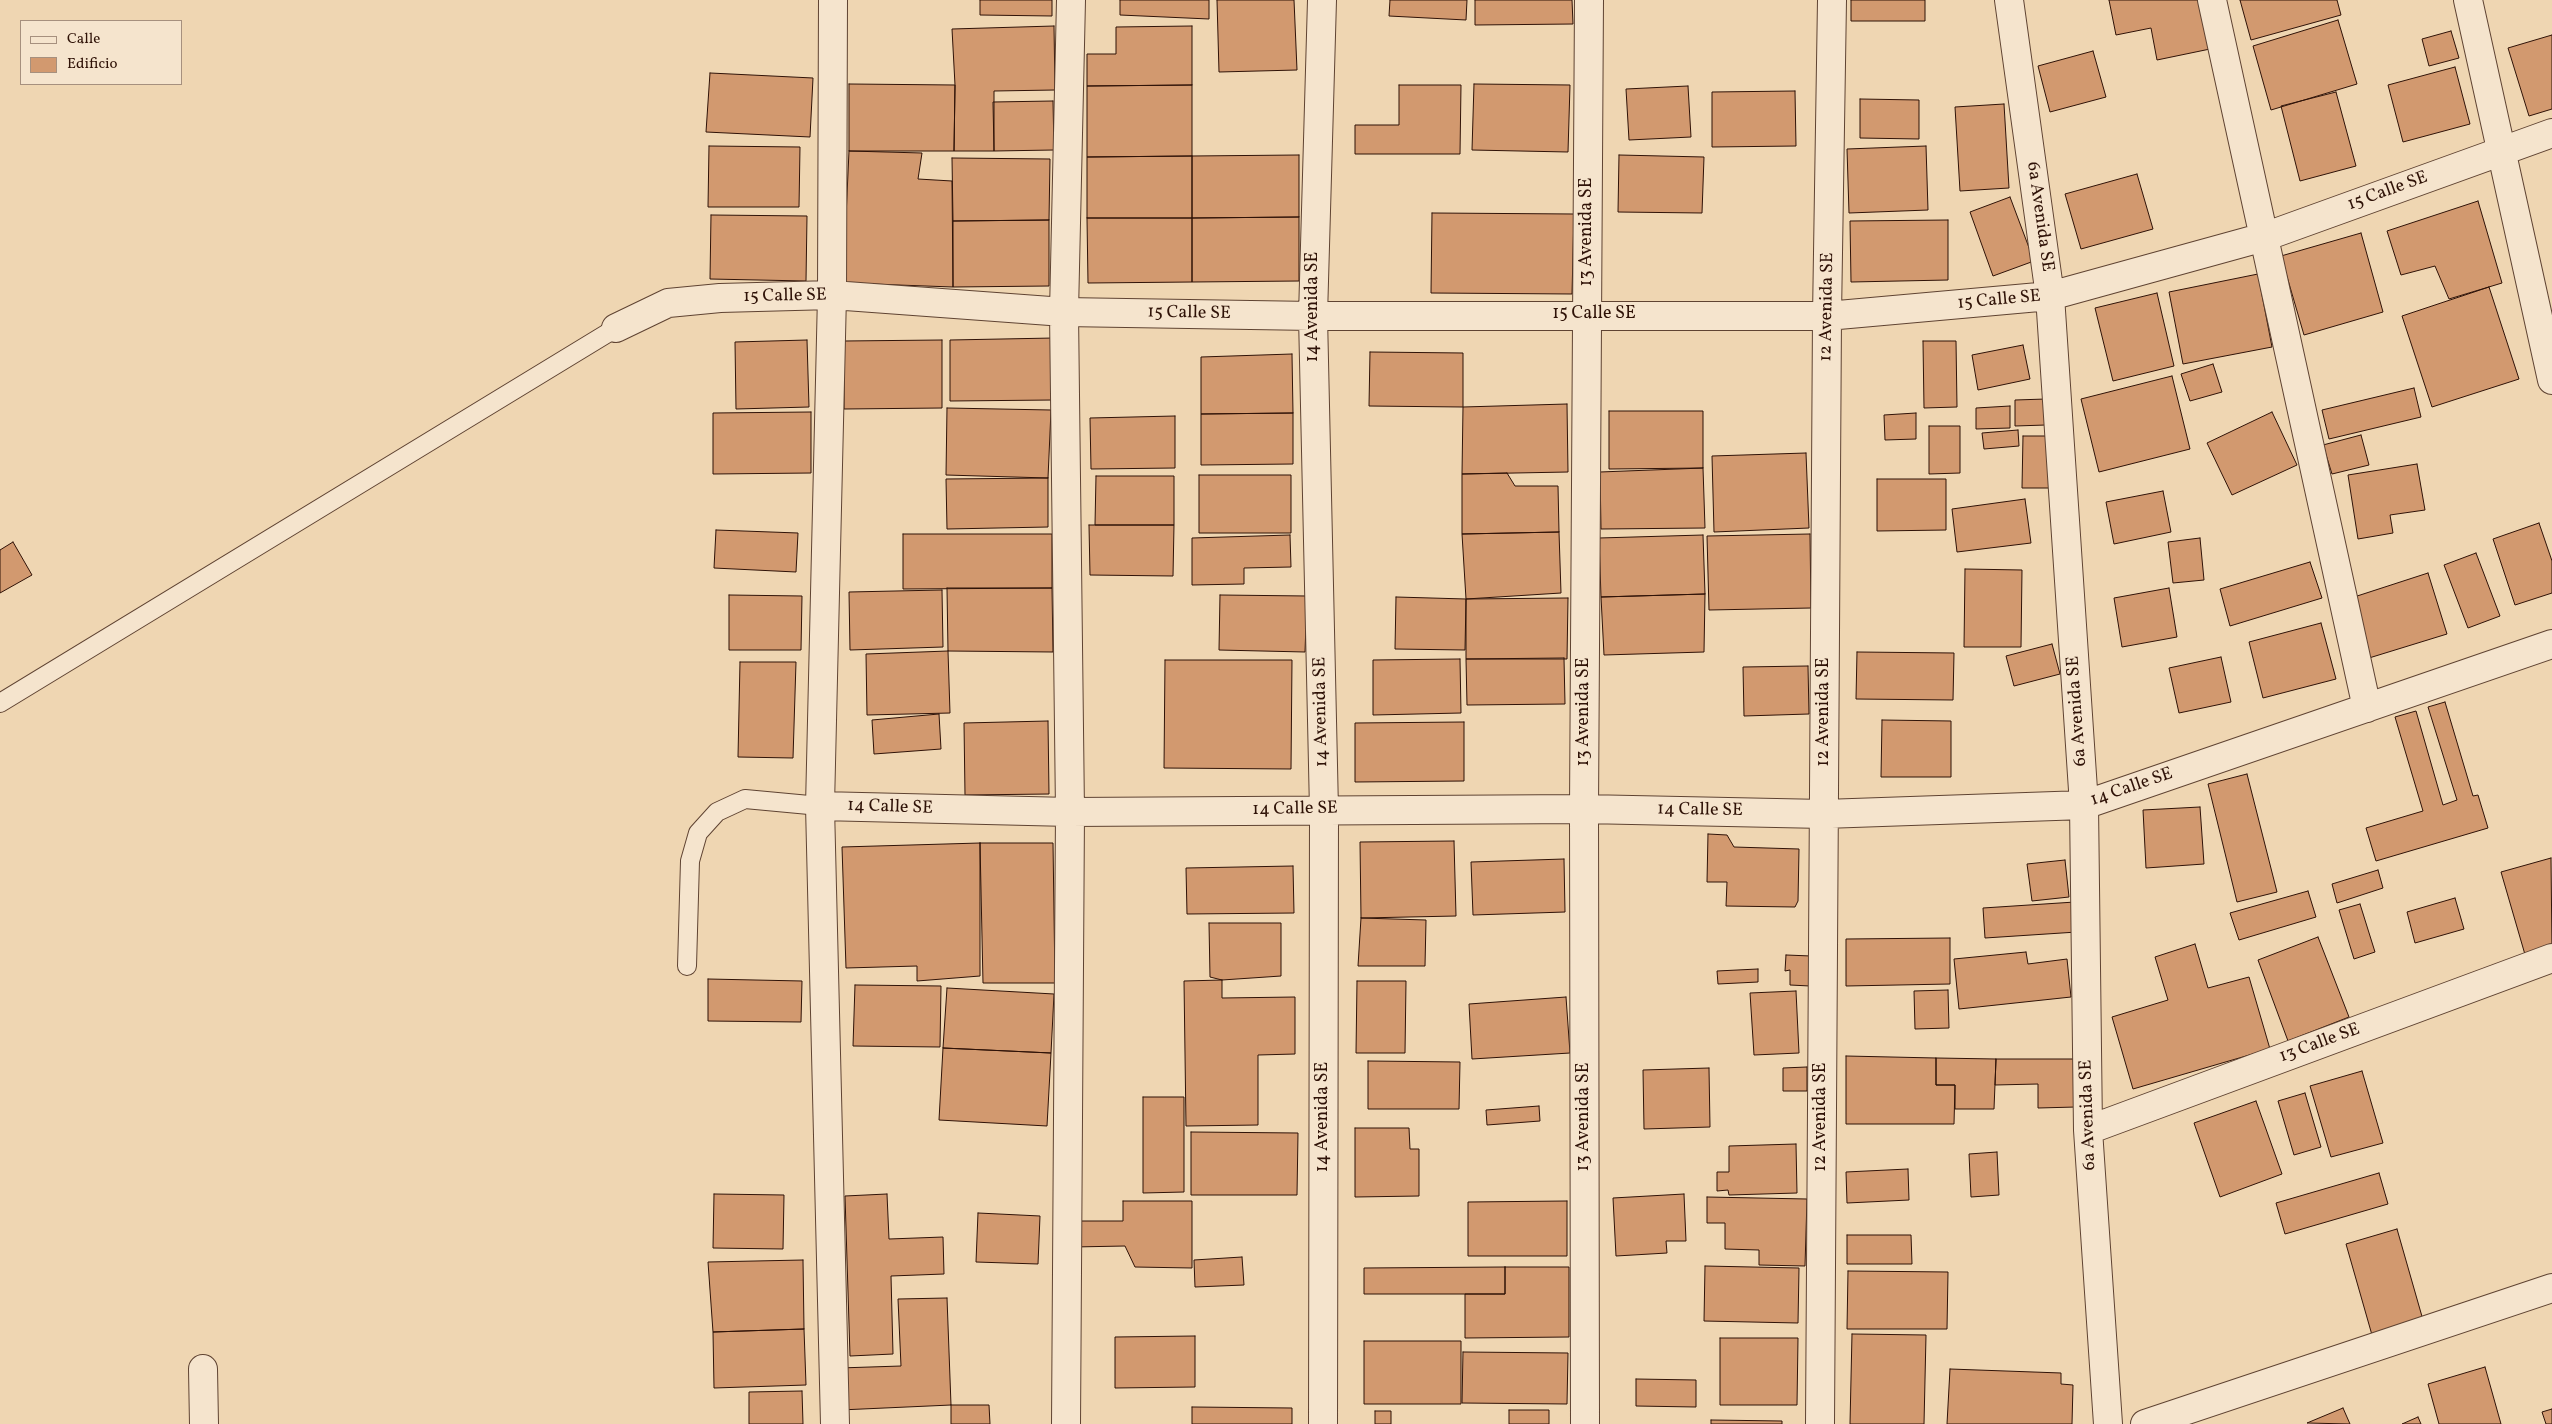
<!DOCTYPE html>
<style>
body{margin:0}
#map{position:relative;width:2552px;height:1424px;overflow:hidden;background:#efd6b2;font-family:Vollkorn,serif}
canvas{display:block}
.legend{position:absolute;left:20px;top:20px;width:162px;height:65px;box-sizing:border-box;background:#f5e4cd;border:1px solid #a6907e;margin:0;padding:6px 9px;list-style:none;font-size:15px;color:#2f1207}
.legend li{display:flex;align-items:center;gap:10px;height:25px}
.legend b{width:25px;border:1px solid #a6907e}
</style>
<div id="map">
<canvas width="2552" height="1424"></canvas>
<ul class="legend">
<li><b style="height:6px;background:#f5e4cd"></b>Calle</li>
<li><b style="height:14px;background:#d2996f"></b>Edificio</li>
</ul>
</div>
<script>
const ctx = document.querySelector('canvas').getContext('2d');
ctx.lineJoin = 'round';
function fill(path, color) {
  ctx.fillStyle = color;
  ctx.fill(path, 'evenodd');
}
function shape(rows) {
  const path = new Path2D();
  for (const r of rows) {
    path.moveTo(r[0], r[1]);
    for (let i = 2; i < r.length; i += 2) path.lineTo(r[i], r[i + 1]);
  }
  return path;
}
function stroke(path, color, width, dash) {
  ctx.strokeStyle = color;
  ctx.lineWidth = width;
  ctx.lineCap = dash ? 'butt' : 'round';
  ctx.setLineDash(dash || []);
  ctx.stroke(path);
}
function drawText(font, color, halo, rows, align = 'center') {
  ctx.font = font + ' Vollkorn,serif';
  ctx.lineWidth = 4.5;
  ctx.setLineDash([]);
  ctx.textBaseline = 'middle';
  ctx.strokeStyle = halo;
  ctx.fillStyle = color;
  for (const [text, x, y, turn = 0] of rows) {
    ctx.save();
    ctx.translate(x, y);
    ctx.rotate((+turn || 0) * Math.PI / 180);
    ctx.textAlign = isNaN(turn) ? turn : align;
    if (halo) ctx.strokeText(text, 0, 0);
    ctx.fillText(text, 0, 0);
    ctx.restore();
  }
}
const building = shape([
 [980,0,1052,0,1052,16,980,15,980,0],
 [1120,0,1209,0,1209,19,1120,15,1120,0],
 [1217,0,1294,0,1297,70,1219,72,1217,0],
 [1390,0,1467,0,1466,20,1389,16,1390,0],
 [1475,0,1572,0,1573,24,1475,25,1475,0],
 [1851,0,1925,0,1925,21,1851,21,1851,0],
 [2109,0,2200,0,2210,49,2157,60,2151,28,2116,35,2109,0],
 [2240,0,2337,0,2341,15,2251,40,2240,0],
 [2338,20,2357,84,2271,110,2253,46,2338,20],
 [1054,26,1055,90,994,91,994,151,954,151,955,85,952,29,1054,26],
 [1192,26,1192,85,1087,86,1087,54,1116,54,1116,27,1192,26],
 [2451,31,2459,58,2429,66,2422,39,2451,31],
 [2552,35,2552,109,2529,116,2508,48,2552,35],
 [2093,51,2106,97,2050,112,2038,66,2093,51],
 [2455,67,2470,124,2403,142,2388,85,2455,67],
 [710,73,813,78,810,137,706,132,710,73],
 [849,84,955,85,954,151,849,151,849,84],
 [1474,84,1570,85,1568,152,1472,150,1474,84],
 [1192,85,1192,156,1087,157,1087,86,1192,85],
 [1399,85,1461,85,1460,154,1355,154,1355,125,1399,125,1399,85],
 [1688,86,1691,137,1629,140,1626,89,1688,86],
 [1795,91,1796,146,1712,147,1712,92,1795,91],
 [2336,92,2356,166,2300,181,2281,106,2336,92],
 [1860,99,1919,100,1919,139,1860,138,1860,99],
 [1053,101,1054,150,994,151,993,102,1053,101],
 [2004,104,2009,188,1960,191,1955,107,2004,104],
 [709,146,800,147,799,207,708,207,709,146],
 [1926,146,1928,210,1849,213,1847,149,1926,146],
 [849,151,922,153,918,179,952,181,953,287,843,283,849,151],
 [1299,155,1299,217,1192,218,1192,156,1299,155],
 [1619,155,1704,157,1702,213,1618,212,1619,155],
 [1192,156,1192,218,1087,218,1087,157,1192,156],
 [952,158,1050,159,1049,220,953,221,952,158],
 [2137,174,2153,229,2081,249,2065,194,2137,174],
 [2010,197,2034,261,1993,276,1970,212,2010,197],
 [2478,201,2502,283,2449,299,2435,266,2401,275,2387,231,2478,201],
 [1432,213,1574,214,1572,294,1431,293,1432,213],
 [711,215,807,216,806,281,710,279,711,215],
 [1299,217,1299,281,1192,282,1192,218,1299,217],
 [1087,218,1192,218,1192,282,1088,283,1087,218],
 [1049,220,1049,286,953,287,953,221,1049,220],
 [1948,220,1948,280,1851,282,1850,221,1948,220],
 [2361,233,2383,312,2304,335,2281,256,2361,233],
 [2258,274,2272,347,2183,364,2169,292,2258,274],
 [2489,287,2519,379,2432,407,2402,316,2489,287],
 [2157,293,2174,366,2113,381,2095,308,2157,293],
 [1054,338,1053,400,950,401,950,340,1054,338],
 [807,340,809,407,736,409,735,342,807,340],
 [942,340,942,408,844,409,844,341,942,340],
 [1923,341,1956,341,1957,407,1924,408,1923,341],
 [2023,345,2030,379,1978,390,1972,355,2023,345],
 [1370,352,1463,353,1463,407,1369,406,1370,352],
 [1292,354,1293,413,1201,414,1201,357,1292,354],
 [2213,364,2222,392,2190,401,2181,374,2213,364],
 [2172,376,2190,449,2099,472,2081,399,2172,376],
 [2414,388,2421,417,2329,439,2322,410,2414,388],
 [2046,399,2046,425,2015,426,2015,400,2046,399],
 [1567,404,1568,472,1462,474,1463,407,1567,404],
 [2010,406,2010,428,1976,429,1976,408,2010,406],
 [947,408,1051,410,1048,478,946,475,947,408],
 [1609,411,1703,411,1703,468,1609,469,1609,411],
 [811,412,811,473,713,474,713,413,811,412],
 [2272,412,2297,465,2232,495,2207,443,2272,412],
 [1293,413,1293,464,1201,465,1201,414,1293,413],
 [1916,413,1916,439,1885,440,1884,415,1916,413],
 [1175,416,1175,468,1091,469,1090,418,1175,416],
 [1929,426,1960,426,1960,473,1929,474,1929,426],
 [2018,430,2019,446,1984,449,1982,433,2018,430],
 [2361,435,2369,465,2332,474,2323,445,2361,435],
 [2023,436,2049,436,2049,488,2022,488,2023,436],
 [1806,453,1809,528,1714,532,1712,456,1806,453],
 [2417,464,2425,510,2390,515,2393,533,2358,539,2348,475,2417,464],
 [1703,468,1705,528,1601,529,1600,472,1703,468],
 [1507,473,1515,486,1558,486,1559,532,1462,534,1462,474,1507,473],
 [1199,475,1291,475,1291,533,1199,533,1199,475],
 [1096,476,1174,476,1174,525,1095,525,1096,476],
 [1048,478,1048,527,947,529,946,479,1048,478],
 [1877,479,1946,479,1946,530,1877,531,1877,479],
 [2163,491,2171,532,2114,544,2106,502,2163,491],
 [2025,499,2031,543,1957,552,1952,509,2025,499],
 [2539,523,2552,561,2552,593,2515,605,2493,539,2539,523],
 [1089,525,1174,525,1173,576,1090,575,1089,525],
 [716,530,798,533,796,572,714,568,716,530],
 [1559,532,1561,593,1466,599,1462,534,1559,532],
 [903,534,1052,534,1052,588,903,589,903,534],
 [1810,534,1811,608,1709,610,1707,536,1810,534],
 [1290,535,1291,567,1244,568,1244,584,1192,585,1192,538,1290,535],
 [1703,535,1705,594,1601,597,1599,538,1703,535],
 [2200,538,2204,580,2173,583,2168,542,2200,538],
 [13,542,32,575,0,593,0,550,13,542],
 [2476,553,2500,616,2468,628,2444,565,2476,553],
 [2310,562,2322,598,2230,626,2220,589,2310,562],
 [1965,569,2022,570,2021,647,1964,647,1965,569],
 [2428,573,2447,634,2369,658,2351,598,2428,573],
 [947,588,1052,588,1053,652,948,651,947,588],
 [2169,588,2177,637,2122,647,2114,598,2169,588],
 [942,590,943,647,850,650,849,592,942,590],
 [1705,594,1704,652,1604,655,1601,597,1705,594],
 [729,595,802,596,801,650,729,650,729,595],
 [1220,595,1307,596,1305,652,1219,650,1220,595],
 [1396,597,1466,599,1465,650,1395,649,1396,597],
 [1568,598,1567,659,1466,659,1466,599,1568,598],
 [2321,623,2336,679,2263,698,2249,642,2321,623],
 [2052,644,2060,674,2014,686,2006,656,2052,644],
 [948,651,950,713,867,715,866,654,948,651],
 [1857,652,1954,653,1953,700,1856,699,1857,652],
 [2221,657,2231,702,2179,713,2169,668,2221,657],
 [1564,658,1565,704,1467,705,1466,659,1564,658],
 [1460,659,1461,713,1373,715,1373,660,1460,659],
 [1165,660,1292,660,1291,769,1164,768,1165,660],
 [740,662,796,662,793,758,738,757,740,662],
 [1808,666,1809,714,1744,716,1743,667,1808,666],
 [2445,702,2473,796,2478,795,2488,828,2376,861,2366,828,2423,811,2395,717,2416,711,2443,805,2457,800,2428,707,2445,702],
 [939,714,941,749,874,754,872,720,939,714],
 [1882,720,1951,721,1951,777,1881,777,1882,720],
 [1048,721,1049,794,965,795,964,723,1048,721],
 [1464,722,1464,781,1355,782,1355,723,1464,722],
 [2247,774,2277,892,2237,902,2208,784,2247,774],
 [2200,807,2204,864,2146,868,2143,810,2200,807],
 [1708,834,1727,835,1734,847,1799,849,1798,901,1795,907,1726,906,1727,882,1707,882,1708,834],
 [1454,841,1456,916,1361,918,1360,842,1454,841],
 [980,843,1053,843,1055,983,983,983,980,843],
 [980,843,980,976,917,981,917,966,846,968,842,847,980,843],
 [2551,858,2552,951,2526,958,2501,872,2551,858],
 [1564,859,1565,912,1473,915,1471,862,1564,859],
 [2065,860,2069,897,2032,901,2027,864,2065,860],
 [1293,866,1294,913,1187,914,1186,868,1293,866],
 [2378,870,2383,888,2337,903,2332,884,2378,870],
 [2308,891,2316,917,2239,940,2230,913,2308,891],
 [2455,898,2464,929,2415,943,2407,912,2455,898],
 [2075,902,2077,932,1985,938,1983,908,2075,902],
 [2360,904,2375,952,2354,959,2339,910,2360,904],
 [1361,918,1426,920,1425,966,1358,966,1361,918],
 [1209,923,1281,923,1281,976,1222,980,1210,977,1209,923],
 [2318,937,2349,1017,2288,1041,2258,960,2318,937],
 [1950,938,1950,984,1846,986,1846,939,1950,938],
 [2195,944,2208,988,2249,977,2270,1049,2133,1089,2112,1017,2168,1000,2155,957,2195,944],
 [2026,952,2028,964,2067,959,2071,997,1959,1009,1954,959,2026,952],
 [1786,955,1811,956,1810,986,1790,985,1790,970,1785,971,1786,955],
 [1758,969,1758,982,1718,984,1717,971,1758,969],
 [708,979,802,981,801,1022,708,1021,708,979],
 [1222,980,1222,998,1295,997,1295,1054,1258,1055,1258,1125,1186,1126,1184,981,1222,980],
 [1357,981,1406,981,1405,1053,1356,1053,1357,981],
 [855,985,941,986,940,1047,853,1046,855,985],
 [947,988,1054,994,1051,1053,943,1048,947,988],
 [1948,990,1949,1028,1915,1029,1914,991,1948,990],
 [1796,991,1799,1053,1754,1055,1750,993,1796,991],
 [1566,997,1570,1053,1472,1059,1469,1004,1566,997],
 [943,1048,1051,1053,1047,1126,939,1120,943,1048],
 [1846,1056,1936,1058,1936,1085,1955,1085,1954,1124,1846,1124,1846,1056],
 [1936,1058,1996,1059,1994,1109,1955,1109,1955,1085,1936,1085,1936,1058],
 [1996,1059,2075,1059,2076,1107,2038,1108,2038,1084,1995,1085,1996,1059],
 [1368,1061,1460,1062,1459,1109,1368,1109,1368,1061],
 [1807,1067,1807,1091,1783,1091,1783,1068,1807,1067],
 [1709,1068,1710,1127,1644,1129,1643,1070,1709,1068],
 [2362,1071,2383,1143,2331,1157,2310,1086,2362,1071],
 [2305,1093,2321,1147,2294,1155,2278,1101,2305,1093],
 [1143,1097,1184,1097,1184,1192,1143,1193,1143,1097],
 [2256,1101,2282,1174,2220,1197,2194,1123,2256,1101],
 [1539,1106,1540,1121,1487,1125,1486,1110,1539,1106],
 [1355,1128,1409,1128,1410,1149,1419,1149,1419,1196,1355,1197,1355,1128],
 [1191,1132,1298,1133,1297,1195,1191,1195,1191,1132],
 [1796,1144,1797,1193,1729,1195,1728,1190,1717,1191,1717,1172,1729,1172,1729,1146,1796,1144],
 [1997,1152,1999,1195,1971,1197,1969,1154,1997,1152],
 [1908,1169,1909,1200,1847,1203,1846,1172,1908,1169],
 [2379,1173,2388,1204,2285,1234,2276,1203,2379,1173],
 [714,1194,784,1195,783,1249,713,1248,714,1194],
 [887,1194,889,1239,943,1237,944,1274,891,1276,893,1354,850,1356,845,1196,887,1194],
 [1684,1194,1686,1241,1666,1241,1667,1253,1616,1256,1613,1198,1684,1194],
 [1707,1197,1807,1199,1805,1266,1759,1265,1759,1250,1725,1249,1725,1223,1707,1223,1707,1197],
 [1123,1201,1192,1201,1192,1268,1135,1267,1125,1246,1073,1247,1073,1221,1123,1221,1123,1201],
 [1567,1201,1567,1256,1468,1256,1468,1202,1567,1201],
 [978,1213,1040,1216,1038,1264,976,1262,978,1213],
 [2397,1229,2423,1320,2372,1335,2346,1244,2397,1229],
 [1847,1235,1911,1235,1912,1264,1847,1264,1847,1235],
 [1242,1257,1244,1285,1195,1287,1194,1260,1242,1257],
 [803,1260,804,1329,713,1332,708,1262,803,1260],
 [1705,1266,1799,1268,1798,1323,1704,1321,1705,1266],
 [1505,1267,1505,1294,1364,1294,1364,1268,1505,1267],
 [1505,1267,1569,1267,1569,1337,1465,1338,1465,1294,1505,1294,1505,1267],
 [1848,1271,1948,1272,1947,1329,1847,1329,1848,1271],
 [947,1298,951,1405,840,1410,839,1368,901,1366,898,1299,947,1298],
 [804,1329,806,1385,714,1388,713,1332,804,1329],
 [1852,1334,1926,1335,1924,1424,1850,1424,1852,1334],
 [1195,1336,1195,1387,1115,1388,1115,1337,1195,1336],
 [1720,1338,1798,1338,1797,1405,1720,1405,1720,1338],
 [1364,1341,1461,1341,1461,1404,1364,1404,1364,1341],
 [1463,1352,1568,1353,1567,1404,1462,1403,1463,1352],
 [2485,1367,2501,1424,2439,1424,2428,1384,2485,1367],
 [1950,1369,2061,1373,2061,1384,2073,1385,2072,1424,1947,1424,1950,1369],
 [1636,1379,1696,1380,1696,1407,1636,1406,1636,1379],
 [802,1391,803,1424,749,1424,749,1392,802,1391],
 [951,1405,989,1405,990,1424,951,1424,951,1405],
 [1192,1407,1292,1408,1292,1424,1192,1424,1192,1407],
 [2343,1408,2350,1424,2307,1423,2343,1408],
 [2552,1409,2552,1424,2546,1424,2542,1412,2552,1409],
 [1509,1410,1549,1410,1549,1424,1509,1424,1509,1410],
 [1375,1411,1391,1411,1391,1424,1375,1424,1375,1411],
 [2418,1417,2421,1424,2402,1424,2418,1417],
 [1711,1420,1782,1421,1782,1424,1711,1424,1711,1420]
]);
fill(building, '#d2996f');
stroke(building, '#2f1207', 1);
const service = shape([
 [0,703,616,328],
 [687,966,690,861,698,833,717,812,745,799,820,806]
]);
const minor = shape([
 [833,0,832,295,820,806,835,1424],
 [1322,0,1313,316,1324,810,1323,1424],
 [2009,0,2050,296,2084,805,2088,1130,2108,1424],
 [2212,0,2367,708],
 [2468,0,2552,380],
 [616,328,668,303,720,298,832,295,1064,312,1313,316,1827,316,2050,296,2264,237,2552,133],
 [820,806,1070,812,1584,809,1824,814,2084,805,2552,644],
 [2088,1130,2552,958],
 [203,1369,204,1424],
 [1066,1424,1070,812,1064,312,1071,0],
 [1585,1424,1584,809,1589,0],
 [1820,1424,1827,316,1832,0],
 [2145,1424,2552,1288]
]);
stroke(service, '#5f4332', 20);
stroke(minor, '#5f4332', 30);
stroke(service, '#f5e4cd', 18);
stroke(minor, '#f5e4cd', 28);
drawText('18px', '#2f1207', '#f5e4cd', [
 ["15 Calle SE",2388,192,-20],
 ["6a Avenida SE",2039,217,82],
 ["13 Avenida SE",1588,232,-90],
 ["15 Calle SE",785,297,-1],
 ["15 Calle SE",1999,301,-5],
 ["14 Avenida SE",1314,307,-90],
 ["12 Avenida SE",1828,307,-89],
 ["15 Calle SE",1189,314,1],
 ["15 Calle SE",1594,315],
 ["6a Avenida SE",2078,711,-94],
 ["14 Avenida SE",1322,712,-91],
 ["13 Avenida SE",1585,712,-90],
 ["12 Avenida SE",1825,712,-90],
 ["14 Calle SE",2132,788,-19],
 ["14 Calle SE",890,808,2],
 ["14 Calle SE",1295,810,-1],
 ["14 Calle SE",1700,811,1],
 ["13 Calle SE",2320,1044,-20],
 ["6a Avenida SE",2089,1115,-92],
 ["14 Avenida SE",1324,1117,-90],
 ["13 Avenida SE",1585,1117,-90],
 ["12 Avenida SE",1822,1117,-90]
]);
</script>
